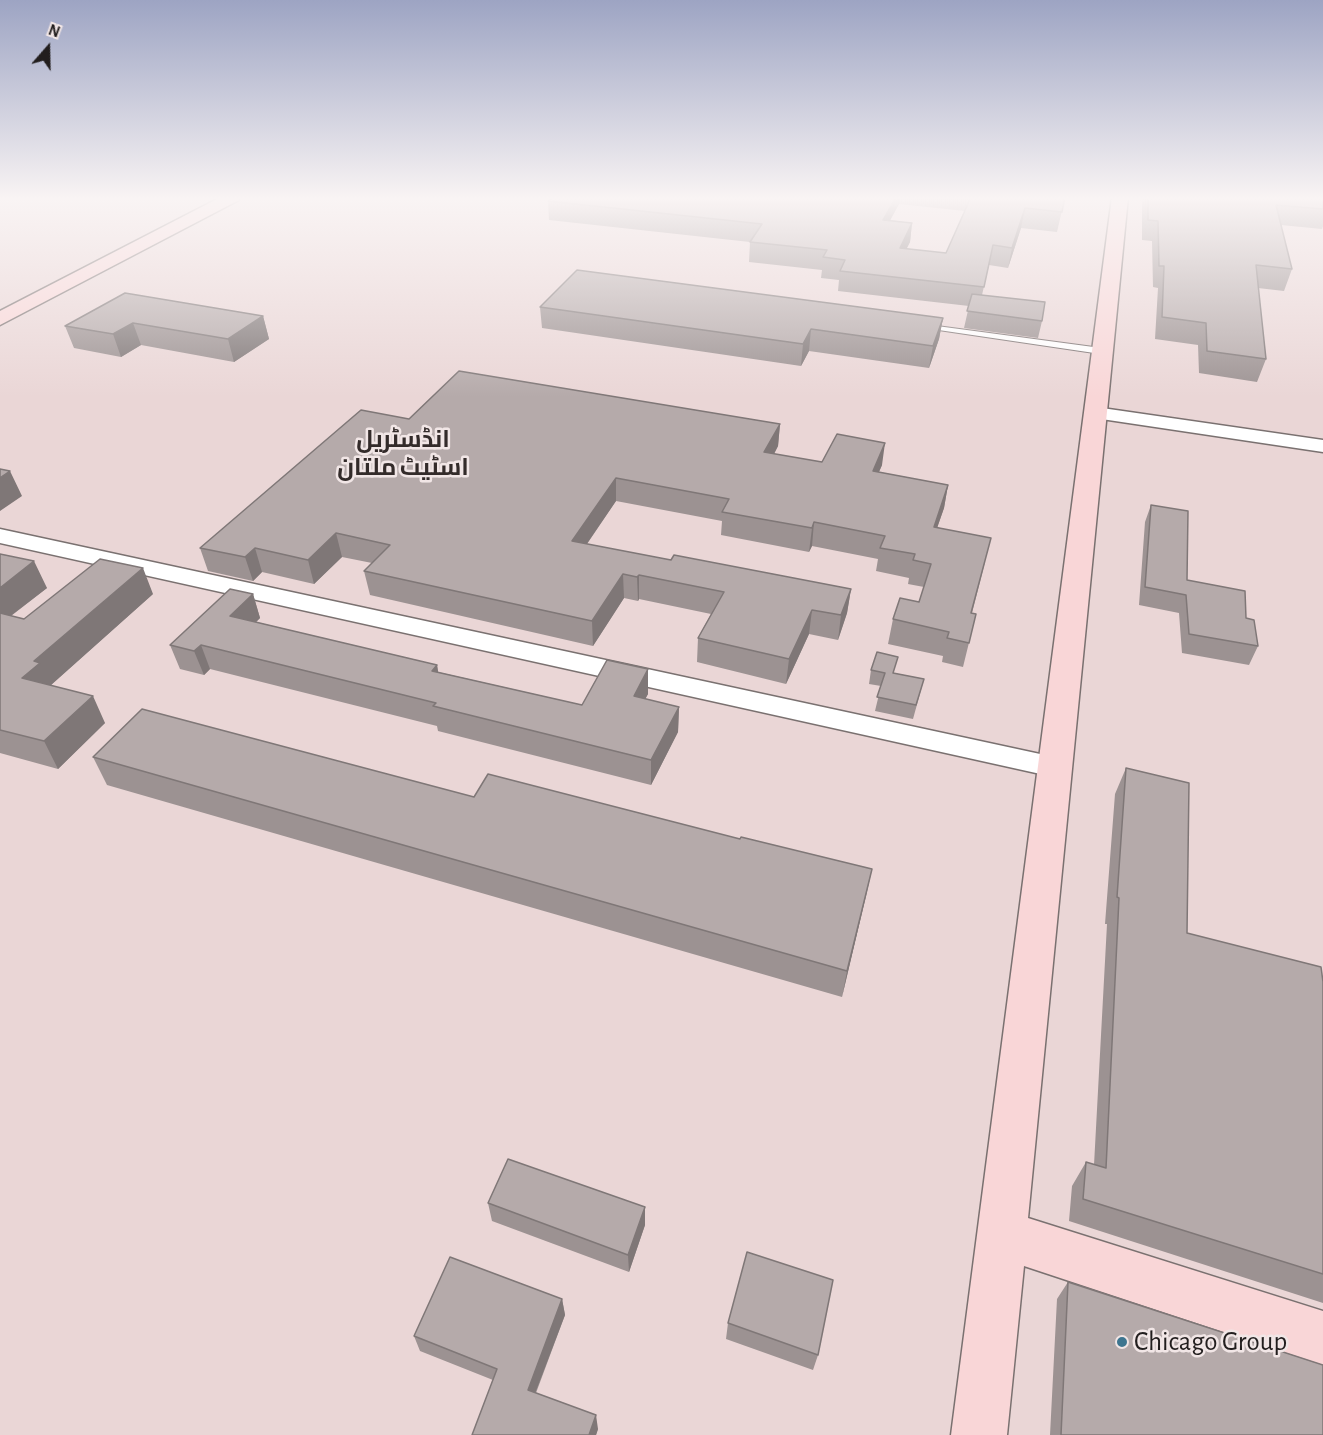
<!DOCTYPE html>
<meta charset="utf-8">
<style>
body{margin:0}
#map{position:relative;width:1323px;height:1435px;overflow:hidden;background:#f1e6e6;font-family:"Alegreya Sans",sans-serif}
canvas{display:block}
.north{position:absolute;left:18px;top:18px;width:60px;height:60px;-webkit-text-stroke:4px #f1e6e6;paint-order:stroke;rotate:20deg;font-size:16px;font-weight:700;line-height:24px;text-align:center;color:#221e1e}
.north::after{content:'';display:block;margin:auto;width:21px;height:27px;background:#221e1e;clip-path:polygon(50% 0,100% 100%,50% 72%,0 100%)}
</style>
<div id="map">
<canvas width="1323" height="1435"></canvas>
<div class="north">N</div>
</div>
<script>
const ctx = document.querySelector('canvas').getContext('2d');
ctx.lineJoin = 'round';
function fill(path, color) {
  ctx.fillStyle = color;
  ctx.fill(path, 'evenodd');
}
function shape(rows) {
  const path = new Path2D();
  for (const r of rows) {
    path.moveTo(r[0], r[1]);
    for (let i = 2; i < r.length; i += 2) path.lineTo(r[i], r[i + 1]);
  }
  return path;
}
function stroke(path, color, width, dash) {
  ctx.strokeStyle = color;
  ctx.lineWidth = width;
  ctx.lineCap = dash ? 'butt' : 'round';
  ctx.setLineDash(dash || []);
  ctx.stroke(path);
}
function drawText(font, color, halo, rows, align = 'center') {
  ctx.font = font + ' "Alegreya Sans",Cairo,sans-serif';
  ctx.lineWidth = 5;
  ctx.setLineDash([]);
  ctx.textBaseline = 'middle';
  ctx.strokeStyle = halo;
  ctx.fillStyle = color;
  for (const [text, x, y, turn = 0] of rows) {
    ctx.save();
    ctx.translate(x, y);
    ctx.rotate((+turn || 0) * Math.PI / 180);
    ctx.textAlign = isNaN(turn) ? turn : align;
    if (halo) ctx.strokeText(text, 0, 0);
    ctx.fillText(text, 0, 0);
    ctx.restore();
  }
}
fill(shape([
 [0,197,1323,197,1323,1435,0,1435]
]), '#ead6d6');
const lane = shape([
 [922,324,1101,348,1105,351,1101,354,925,328,922,328,922,324]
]);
const street = shape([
 [1095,407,1323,440,1323,452,1088,417,1086,413,1088,409,1095,407],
 [0,529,1054,757,1064,760,1068,767,1064,774,1054,777,0,543,0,529]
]);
const secondary = shape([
 [221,197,241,197,239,200,0,325,0,311,221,197],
 [1112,197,1128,197,1028,1218,1323,1311,1323,1365,1024,1266,1007,1435,951,1435,1112,197]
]);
stroke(lane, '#7a7170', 2);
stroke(street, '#7a7170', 3);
stroke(secondary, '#7a7170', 3);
fill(lane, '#fff');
fill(street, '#fff');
fill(secondary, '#f9d6d7');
fill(shape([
 [554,197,1065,197,1057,232,1021,228,1008,268,989,265,982,295,1042,321,1038,338,964,328,969,306,838,291,839,280,821,278,822,270,749,262,750,242,549,220,548,201],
 [899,204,965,211,946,253,906,249,910,242,912,223,890,220],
 [1142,197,1323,197,1323,226,1322,229,1281,225,1292,269,1284,291,1258,288,1266,359,1257,382,1199,373,1198,345,1155,339,1158,288,1153,287,1152,241,1142,240],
 [540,307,943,318,939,339,929,368,809,351,801,366,542,328],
 [263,316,269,339,234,362,141,345,121,357,74,348,65,326],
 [409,419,780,424,778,446,774,454,822,462,882,465,879,472,948,485,944,508,937,528,985,562,972,613,976,614,963,667,942,662,943,656,888,644,893,619,919,602,924,587,908,584,909,578,876,571,878,559,812,546,809,552,721,535,722,521,616,501,587,544,671,560,851,589,847,613,838,640,809,634,786,684,697,662,698,638,711,614,639,599,638,601,624,598,593,646,370,595,364,571,372,563,342,557,314,584,262,572,253,581,208,571,200,548],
 [1151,505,1187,580,1246,618,1258,646,1249,665,1182,653,1179,613,1139,605,1145,522],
 [0,554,47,588,11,616,24,619,153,594,51,685,105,723,58,769,0,753],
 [253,594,260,618,256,622,437,665,438,672,582,705,648,669,648,694,645,699,679,707,678,732,651,785,438,731,437,726,210,669,204,675,180,669,170,645],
 [871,670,894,673,924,679,913,719,875,711,881,686,869,684],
 [93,757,474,797,740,839,872,869,842,997,107,785],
 [1126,768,1187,933,1323,982,1323,1303,1069,1221,1072,1186,1086,1162,1094,1165,1107,924,1105,924,1115,794],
 [488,1203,645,1225,629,1272,492,1221],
 [1068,1282,1323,1435,1050,1435,1057,1299],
 [562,1299,565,1315,536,1393,598,1429,596,1435,472,1435,493,1380,420,1351,414,1336],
 [728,1323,818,1355,813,1370,726,1339]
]), '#9c9292');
fill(shape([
 [896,197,900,197,899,204,880,239,883,220],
 [1025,208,1021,228,1008,268,1012,248],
 [912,223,910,242,897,268,900,248],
 [263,316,269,339,234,362,228,339],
 [943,318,939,339,929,368,933,346],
 [133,323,141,345,121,357,113,334],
 [811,329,809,351,801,366,803,344],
 [780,424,778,446,763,475,764,452],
 [885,443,882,465,869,494,873,471],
 [10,471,22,496,0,511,0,478],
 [616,478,616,501,573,564,572,541],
 [948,485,944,508,929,551,934,527],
 [814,522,812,546,809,552,812,528],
 [336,533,342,557,314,584,308,560],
 [255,548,262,572,253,581,245,557],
 [34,561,47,588,0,624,0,588],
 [143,568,153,594,51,685,53,689,22,678,34,661],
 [623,574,624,598,593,646,592,621],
 [639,575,639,599,638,601,637,577],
 [851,589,847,613,838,640,841,615],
 [253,594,260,618,238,640,230,616],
 [812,610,809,634,786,684,789,659],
 [201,645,210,669,204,675,194,651],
 [437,665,441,689,432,671],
 [648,669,648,694,634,720,634,696],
 [93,696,105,723,58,769,44,741],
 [679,707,678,732,651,785,651,760],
 [872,869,866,896,842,997,847,971],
 [645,1207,645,1225,629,1272,628,1255],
 [562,1299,565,1315,531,1404,528,1390],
 [596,1415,598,1429,596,1435,589,1435]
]), '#7f7777');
const building = shape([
 [554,197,896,197,883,220,912,223,900,248,946,253,971,197,1065,197,1062,212,1025,208,1012,248,993,245,984,287,840,271,845,260,823,257,827,250,750,242,762,224,548,201,554,197],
 [1148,197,1323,197,1323,209,1276,205,1292,269,1256,265,1266,359,1207,351,1206,323,1162,317,1164,266,1159,266,1158,221,1148,220,1148,197],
 [577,270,943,318,933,346,811,329,803,344,540,307,577,270],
 [125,293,263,316,228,339,133,323,113,334,65,326,125,293],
 [972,294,1045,302,1042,321,967,311,972,294],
 [459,371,780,424,764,452,822,462,837,434,885,443,873,471,948,485,934,527,991,538,971,613,976,614,969,643,947,638,949,632,893,619,900,598,919,602,931,564,913,560,915,554,880,548,885,536,814,522,812,528,722,512,729,499,616,478,572,541,671,560,674,555,851,589,841,615,812,610,789,659,698,638,724,592,639,575,637,577,623,574,592,621,364,571,390,545,336,533,308,560,255,548,245,557,200,548,361,410,409,419,459,371],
 [0,469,10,471,0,478,0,469],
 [1151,505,1188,511,1187,580,1245,591,1246,618,1254,620,1258,646,1189,634,1186,595,1145,587,1151,505],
 [0,554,34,561,0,588,0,554],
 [100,559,143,568,34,661,40,663,22,678,93,696,44,741,0,730,0,613,24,619,100,559],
 [230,589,253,594,230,616,437,665,432,671,582,705,607,660,648,669,634,696,679,707,651,760,433,706,436,703,201,645,194,651,170,645,230,589],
 [877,652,898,657,893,673,924,679,916,705,877,697,885,673,871,670,877,652],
 [142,709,474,797,488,774,740,839,741,837,872,869,847,971,93,757,142,709],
 [1126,768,1189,783,1187,933,1321,967,1323,982,1323,1274,1083,1199,1086,1162,1106,1168,1119,898,1117,897,1126,768],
 [508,1159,645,1207,628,1255,488,1203,508,1159],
 [747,1252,833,1280,818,1355,728,1323,747,1252],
 [450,1257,562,1299,528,1390,596,1415,589,1435,472,1435,497,1369,414,1336,450,1257],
 [1068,1282,1323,1365,1323,1435,1061,1435,1068,1282]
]);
fill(building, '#b5aaaa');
stroke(building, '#7f7777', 1.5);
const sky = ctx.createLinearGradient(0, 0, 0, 397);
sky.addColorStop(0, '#9da4c3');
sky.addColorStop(0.5, '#f9f4f4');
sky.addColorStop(1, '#f9f4f400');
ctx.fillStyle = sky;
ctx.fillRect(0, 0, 1323, 397);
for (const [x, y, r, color] of [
 [1122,1342,6,"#3d758f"]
]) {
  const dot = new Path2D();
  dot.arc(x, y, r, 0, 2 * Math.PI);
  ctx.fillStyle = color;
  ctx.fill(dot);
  stroke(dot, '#f1e6e6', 2);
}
drawText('bold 24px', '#332b2a', '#f1e6e6', [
 ["انڈسٹریل",403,440],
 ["اسٹیٹ ملتان",403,468]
]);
drawText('27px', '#221e1e', '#f1e6e6', [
 ["Chicago Group",1134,1342]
], 'left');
</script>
